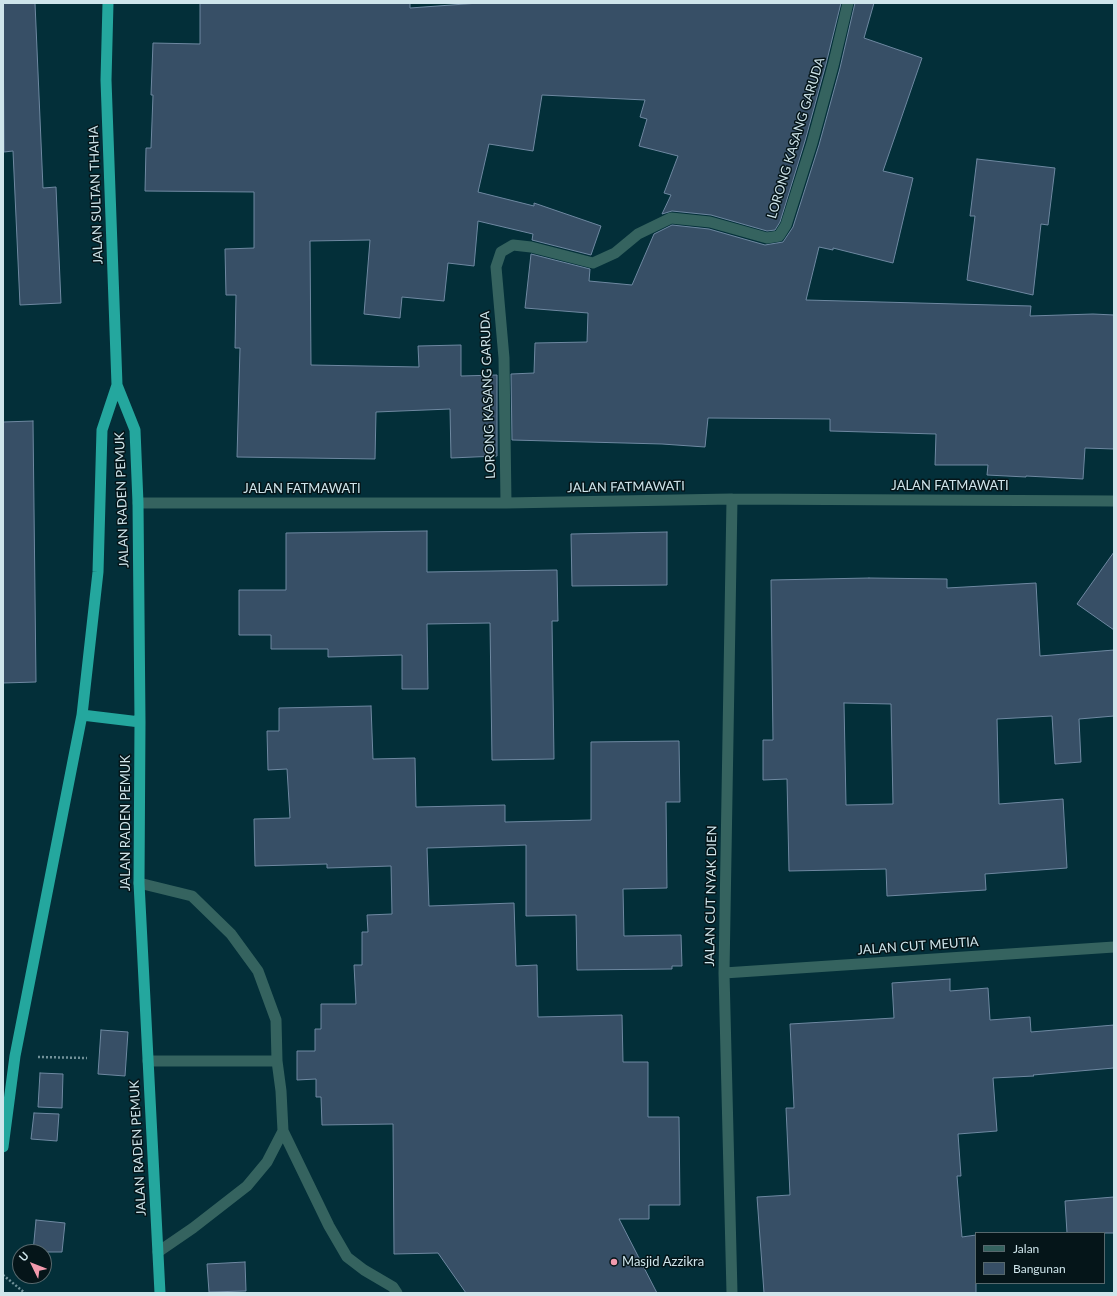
<!DOCTYPE html>
<style>
body{margin:0}
#map{position:relative;width:1117px;height:1296px;overflow:hidden;background:#032f39;font-family:Lato,sans-serif}
canvas{display:block}
.frame{position:absolute;inset:0;border:4px solid #cfe5eb;pointer-events:none}
.legend{position:absolute;left:975px;top:1232px;width:130px;height:52px;box-sizing:border-box;background:#051519;border:1px solid #56686d;margin:0;padding:5px 7px;list-style:none;font-size:12px;color:#cfe5eb}
.legend li{display:flex;align-items:center;gap:8px;height:20px}
.legend b{width:20px;border:1px solid #56686d}
.north{position:absolute;left:12px;top:1244px;width:40px;height:40px;box-sizing:border-box;background:#051519;border:1px solid #56686d;border-radius:50%;rotate:313deg;font-size:11px;font-weight:700;line-height:16px;text-align:center;color:#cfe5eb}
.north::after{content:'';display:block;margin:auto;width:14px;height:18px;background:#f29aad;clip-path:polygon(50% 0,100% 100%,50% 72%,0 100%)}
</style>
<div id="map">
<canvas width="1117" height="1296"></canvas>
<div class="frame"></div>
<ul class="legend">
<li><b style="height:5px;background:#35635f"></b>Jalan</li>
<li><b style="height:11px;background:#374f66"></b>Bangunan</li>
</ul>
<div class="north">U</div>
</div>
<script>
const ctx = document.querySelector('canvas').getContext('2d');
ctx.lineJoin = 'round';
function fill(path, color) {
  ctx.fillStyle = color;
  ctx.fill(path, 'evenodd');
}
function shape(rows) {
  const path = new Path2D();
  for (const r of rows) {
    path.moveTo(r[0], r[1]);
    for (let i = 2; i < r.length; i += 2) path.lineTo(r[i], r[i + 1]);
  }
  return path;
}
function stroke(path, color, width, dash) {
  ctx.strokeStyle = color;
  ctx.lineWidth = width;
  ctx.lineCap = dash ? 'butt' : 'round';
  ctx.setLineDash(dash || []);
  ctx.stroke(path);
}
function drawText(font, color, halo, rows, align = 'center') {
  ctx.font = font + ' Lato,sans-serif';
  ctx.lineWidth = 3;
  ctx.setLineDash([]);
  ctx.textBaseline = 'middle';
  ctx.strokeStyle = halo;
  ctx.fillStyle = color;
  for (const [text, x, y, turn = 0] of rows) {
    ctx.save();
    ctx.translate(x, y);
    ctx.rotate((+turn || 0) * Math.PI / 180);
    ctx.textAlign = isNaN(turn) ? turn : align;
    if (halo) ctx.strokeText(text, 0, 0);
    ctx.fillText(text, 0, 0);
    ctx.restore();
  }
}
const building = shape([
 [3,3,35,3,43,188,56,187,61,303,20,305,13,151,4,152,3,3],
 [200,3,410,3,410,8,479,3,841,3,826,64,805,141,780,222,775,230,767,231,711,215,672,211,662,214,671,195,664,193,678,156,639,146,647,119,640,117,645,100,542,95,533,151,489,144,478,192,534,206,534,203,601,226,591,255,532,240,533,234,478,221,474,266,448,263,444,301,402,297,400,318,364,314,370,240,310,241,311,365,419,367,418,346,461,345,461,376,497,375,497,456,451,458,450,409,376,412,375,459,237,457,240,348,235,348,236,295,226,295,225,249,254,248,254,192,145,191,146,148,151,148,153,95,151,95,153,43,200,44,200,3],
 [855,3,874,3,864,38,922,58,883,171,913,178,893,263,833,248,833,250,819,247,806,300,1031,306,1030,316,1093,314,1114,315,1114,449,1085,448,1083,479,1026,476,1026,477,987,475,988,465,935,465,936,434,830,431,830,419,708,418,705,447,662,444,512,440,511,374,534,373,535,343,587,342,588,313,525,308,531,254,590,269,589,281,632,285,654,234,672,225,709,229,765,245,783,242,793,227,819,145,840,68,855,3],
 [977,159,1055,168,1048,225,1041,224,1033,295,967,280,975,216,970,216,977,159],
 [33,421,36,682,3,683,3,422,33,421],
 [427,531,427,572,557,570,558,621,552,621,554,759,492,760,490,623,427,624,428,689,402,689,402,655,328,657,328,649,271,649,271,635,239,635,239,590,286,590,286,533,427,531],
 [667,532,667,585,572,586,571,534,667,532],
 [1114,552,1114,630,1077,604,1114,552],
 [869,578,947,579,947,588,1036,583,1040,656,1114,650,1114,716,1079,719,1081,762,1055,764,1052,716,997,719,999,804,1063,799,1067,868,985,874,986,890,887,896,886,869,789,871,787,779,763,780,763,740,773,740,771,580,869,578],
 [844,703,891,704,893,804,846,805,844,703],
 [371,706,373,759,415,758,416,807,505,805,505,822,591,820,591,742,679,741,680,802,666,802,667,888,623,889,624,936,681,935,682,966,672,966,672,969,577,970,576,915,526,916,526,845,427,848,429,906,514,903,516,966,537,965,538,1017,622,1015,623,1062,648,1062,648,1117,679,1117,680,1205,649,1205,649,1219,619,1219,657,1293,466,1293,438,1253,394,1254,393,1124,322,1125,321,1097,316,1097,316,1079,297,1080,297,1051,315,1051,315,1029,321,1029,321,1004,356,1004,354,965,362,965,362,932,368,932,367,915,392,914,391,866,327,868,327,864,255,866,254,819,290,818,287,769,268,770,267,731,279,731,279,708,371,706],
 [950,979,950,991,988,988,990,1020,1030,1017,1031,1032,1114,1025,1114,1068,1033,1075,1034,1076,993,1078,997,1131,958,1134,961,1176,957,1176,962,1237,976,1235,976,1293,764,1293,757,1197,790,1195,786,1108,794,1108,790,1024,894,1018,892,983,950,979],
 [101,1030,128,1032,125,1076,98,1074,101,1030],
 [40,1073,63,1074,62,1108,38,1107,40,1073],
 [34,1113,59,1114,57,1141,31,1139,34,1113],
 [1114,1197,1114,1233,1067,1233,1065,1201,1114,1197],
 [36,1220,65,1223,62,1252,33,1252,36,1220],
 [245,1262,246,1291,209,1292,207,1264,245,1262]
]);
fill(building, '#374f66');
stroke(building, '#6e88a1', 1);
stroke(shape([
 [38,1057,87,1058],
 [3,1275,25,1293]
]), '#72929a', 2.5, [2, 2]);
stroke(shape([
 [139,883,192,896,231,934,258,971,276,1020,277,1061,281,1091,283,1131,267,1162,247,1186,193,1228,158,1252],
 [148,1061,277,1061],
 [283,1131,329,1226,347,1257,364,1270,393,1287,397,1293]
]), '#35635f', 11);
stroke(shape([
 [138,503,506,503,732,499,1114,501],
 [506,503,504,358,496,267,501,252,513,245,531,247,593,263,615,253,638,234,671,218,710,222,767,238,779,236,786,225,812,143,833,66,848,3],
 [724,973,1114,947],
 [732,1293,724,973,732,499]
]), '#35635f', 11);
stroke(shape([
 [108,3,106,80,117,385,135,430,138,503,140,722,139,883,160,1293],
 [82,715,140,722],
 [3,1147,15,1056,82,715,98,572,102,430,117,385]
]), '#24a79e', 11);
for (const [x, y, r, color] of [
 [614,1262,4,"#f29aad"]
]) {
  const dot = new Path2D();
  dot.arc(x, y, r, 0, 2 * Math.PI);
  ctx.fillStyle = color;
  ctx.fill(dot);
  stroke(dot, '#051519', 1.5);
}
drawText('13px', '#cfe5eb', '#051519', [
 ["LORONG KASANG GARUDA",796,138,-73],
 ["JALAN SULTAN THAHA",96,195,-92],
 ["LORONG KASANG GARUDA",488,395,-92],
 ["JALAN FATMAWATI",950,486],
 ["JALAN FATMAWATI",626,487,-1],
 ["JALAN FATMAWATI",302,489],
 ["JALAN RADEN PEMUK",122,500,-92],
 ["JALAN RADEN PEMUK",126,823,-90],
 ["JALAN CUT NYAK DIEN",711,896,-89],
 ["JALAN CUT MEUTIA",918,946,-4],
 ["JALAN RADEN PEMUK",138,1148,-93]
]);
drawText('13px', '#cfe5eb', '#051519', [
 ["Masjid Azzikra",622,1262]
], 'left');
</script>
